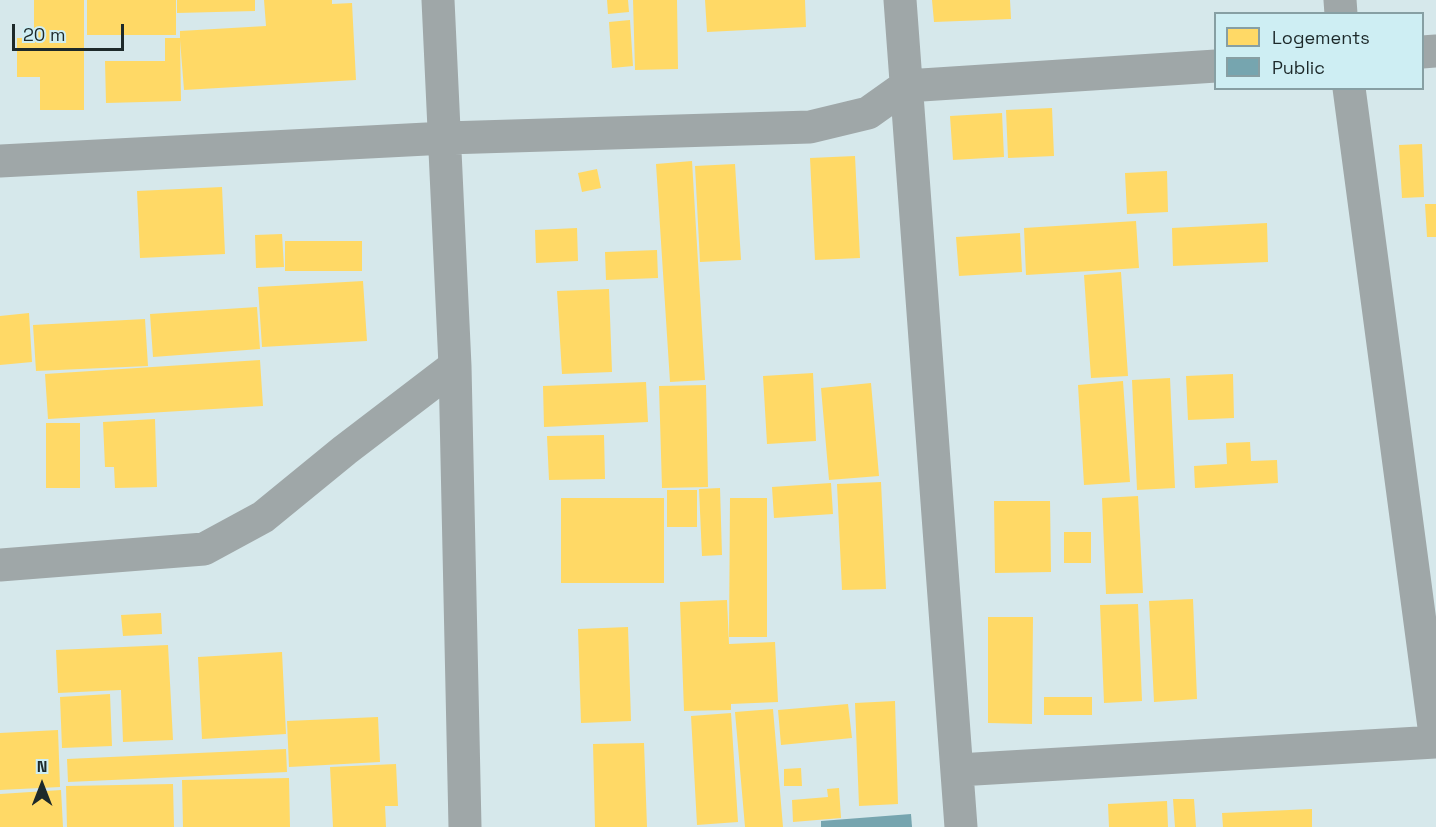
<!DOCTYPE html>
<style>
body{margin:0}
#map{position:relative;width:1436px;height:827px;overflow:hidden;background:#d6e8eb;font-family:"Space Grotesk",sans-serif}
canvas{display:block}
.legend{position:absolute;left:1214px;top:12px;width:210px;height:78px;box-sizing:border-box;background:#ceeef3;border:2px solid #879fa3;margin:0;padding:8px 10px;list-style:none;font-size:18px;color:#1d292a}
.legend li{display:flex;align-items:center;gap:12px;height:30px}
.legend b{width:30px;border:2px solid #879fa3}
.north{position:absolute;left:12px;top:755px;width:60px;height:60px;-webkit-text-stroke:4px #ceeef3;paint-order:stroke;rotate:0deg;font-size:16px;font-weight:700;line-height:24px;text-align:center;color:#1d292a}
.north::after{content:'';display:block;margin:auto;width:21px;height:27px;background:#1d292a;clip-path:polygon(50% 0,100% 100%,50% 72%,0 100%)}
.scale{position:absolute;left:12px;top:24px;width:112px;height:27px;box-sizing:border-box;border:3px solid #1d292a;border-top:0;padding-left:8px;font-size:18px;line-height:21px;white-space:nowrap;color:#1d292a;-webkit-text-stroke:4px #ceeef3;paint-order:stroke}
</style>
<div id="map">
<canvas width="1436" height="827"></canvas>
<ul class="legend">
<li><b style="height:16px;background:#ffd966"></b>Logements</li>
<li><b style="height:16px;background:#76a5af"></b>Public</li>
</ul>
<div class="north">N</div>
<div class="scale">20 m</div>
</div>
<script>
const ctx = document.querySelector('canvas').getContext('2d');
ctx.lineJoin = 'round';
function fill(path, color) {
  ctx.fillStyle = color;
  ctx.fill(path, 'evenodd');
}
function shape(rows) {
  const path = new Path2D();
  for (const r of rows) {
    path.moveTo(r[0], r[1]);
    for (let i = 2; i < r.length; i += 2) path.lineTo(r[i], r[i + 1]);
  }
  return path;
}
function stroke(path, color, width, dash) {
  ctx.strokeStyle = color;
  ctx.lineWidth = width;
  ctx.lineCap = dash ? 'butt' : 'round';
  ctx.setLineDash(dash || []);
  ctx.stroke(path);
}
fill(shape([
 [34,0,84,0,84,110,40,110,40,77,17,77,17,38,34,38],
 [87,0,176,0,176,35,87,35],
 [177,0,255,0,255,11,177,13],
 [264,0,332,0,332,4,352,3,356,80,184,90,180,40,181,101,106,103,105,61,165,61,165,38,180,38,180,31,266,26],
 [607,0,628,0,629,12,608,14],
 [633,0,677,0,678,69,635,70],
 [705,0,805,0,806,27,707,32],
 [932,0,1010,0,1011,19,934,22],
 [630,20,633,66,612,68,609,22],
 [1052,108,1054,156,1008,158,1006,110],
 [1002,113,1004,157,953,160,950,116],
 [1422,144,1424,197,1402,198,1399,145],
 [855,156,860,258,815,260,810,158],
 [692,161,705,380,670,382,656,164],
 [735,164,741,260,700,262,695,166],
 [597,169,601,188,582,192,578,173],
 [1167,171,1168,212,1127,214,1125,173],
 [222,187,225,254,140,258,137,191],
 [1425,204,1436,204,1436,237,1427,237],
 [1136,221,1139,268,1026,275,1024,228],
 [1267,223,1268,262,1173,266,1172,228],
 [577,228,578,261,536,263,535,230],
 [1020,233,1022,272,959,276,956,237],
 [282,234,284,267,256,268,255,235],
 [285,241,362,241,362,271,285,271],
 [657,250,658,278,606,280,605,252],
 [1121,272,1128,376,1091,378,1084,275],
 [363,281,367,341,262,347,258,287],
 [609,289,612,372,562,374,557,291],
 [257,307,260,349,153,357,150,314],
 [29,313,32,362,0,365,0,316],
 [145,319,148,366,36,371,33,325],
 [260,360,263,406,48,419,45,374],
 [813,373,816,441,767,444,763,376],
 [1233,374,1234,418,1188,420,1186,376],
 [1170,378,1175,488,1137,490,1132,380],
 [1123,381,1130,482,1084,485,1078,385],
 [646,382,648,422,544,427,543,386],
 [871,383,879,476,829,480,821,388],
 [706,385,708,487,662,488,659,386],
 [155,419,157,487,115,488,114,467,105,467,103,422],
 [46,423,80,423,80,488,46,488],
 [604,435,605,479,549,480,547,436],
 [1250,442,1251,461,1277,460,1278,483,1195,488,1194,466,1227,464,1226,443],
 [881,482,886,589,842,590,837,484],
 [831,483,833,514,774,518,772,487],
 [720,488,722,555,702,556,699,489],
 [667,490,697,490,697,527,667,527],
 [1138,496,1143,593,1106,594,1102,498],
 [561,498,664,498,664,583,561,583],
 [730,498,767,498,767,637,729,637],
 [994,501,1050,501,1051,572,995,573],
 [1064,532,1091,532,1091,563,1064,563],
 [1193,599,1197,699,1154,702,1149,601],
 [727,600,729,644,775,642,778,702,731,704,731,710,684,711,680,602],
 [1138,604,1142,701,1104,703,1100,605],
 [161,613,162,634,123,636,121,615],
 [988,617,1033,617,1032,724,988,723],
 [628,627,631,721,581,723,578,629],
 [168,645,173,740,123,742,121,690,58,693,56,650],
 [282,652,286,734,202,739,198,657],
 [110,694,112,746,62,748,60,697],
 [1044,697,1092,697,1092,715,1044,715],
 [895,701,898,804,859,806,855,703],
 [848,704,852,738,781,745,778,710],
 [773,709,783,827,745,827,735,712],
 [731,713,738,822,697,825,691,716],
 [378,717,380,762,289,767,287,721],
 [58,730,60,787,0,790,0,733],
 [644,743,647,827,595,827,593,744],
 [286,749,287,772,68,782,67,759],
 [396,764,398,806,385,806,386,827,333,827,330,767],
 [801,768,802,786,784,786,784,769],
 [289,778,290,827,183,827,182,780],
 [173,784,174,827,67,827,66,786],
 [839,788,841,818,793,822,792,800,828,797,827,789],
 [61,790,63,827,0,827,0,794],
 [1173,799,1194,799,1196,827,1175,827],
 [1167,801,1168,827,1109,827,1108,804],
 [1312,809,1312,827,1223,827,1222,813]
]), '#ffd966');
fill(shape([
 [911,814,912,827,821,827,821,821]
]), '#76a5af');
stroke(shape([
 [438,0,455,366,465,827],
 [900,0,961,827],
 [1340,0,1341,14],
 [1422,52,1436,51],
 [1349,88,1436,742],
 [0,161,446,138,810,127,868,113,906,86,1216,66],
 [0,565,204,549,263,517,345,450,455,366],
 [958,770,1436,742]
]), '#9fa7a8', 33);
</script>
